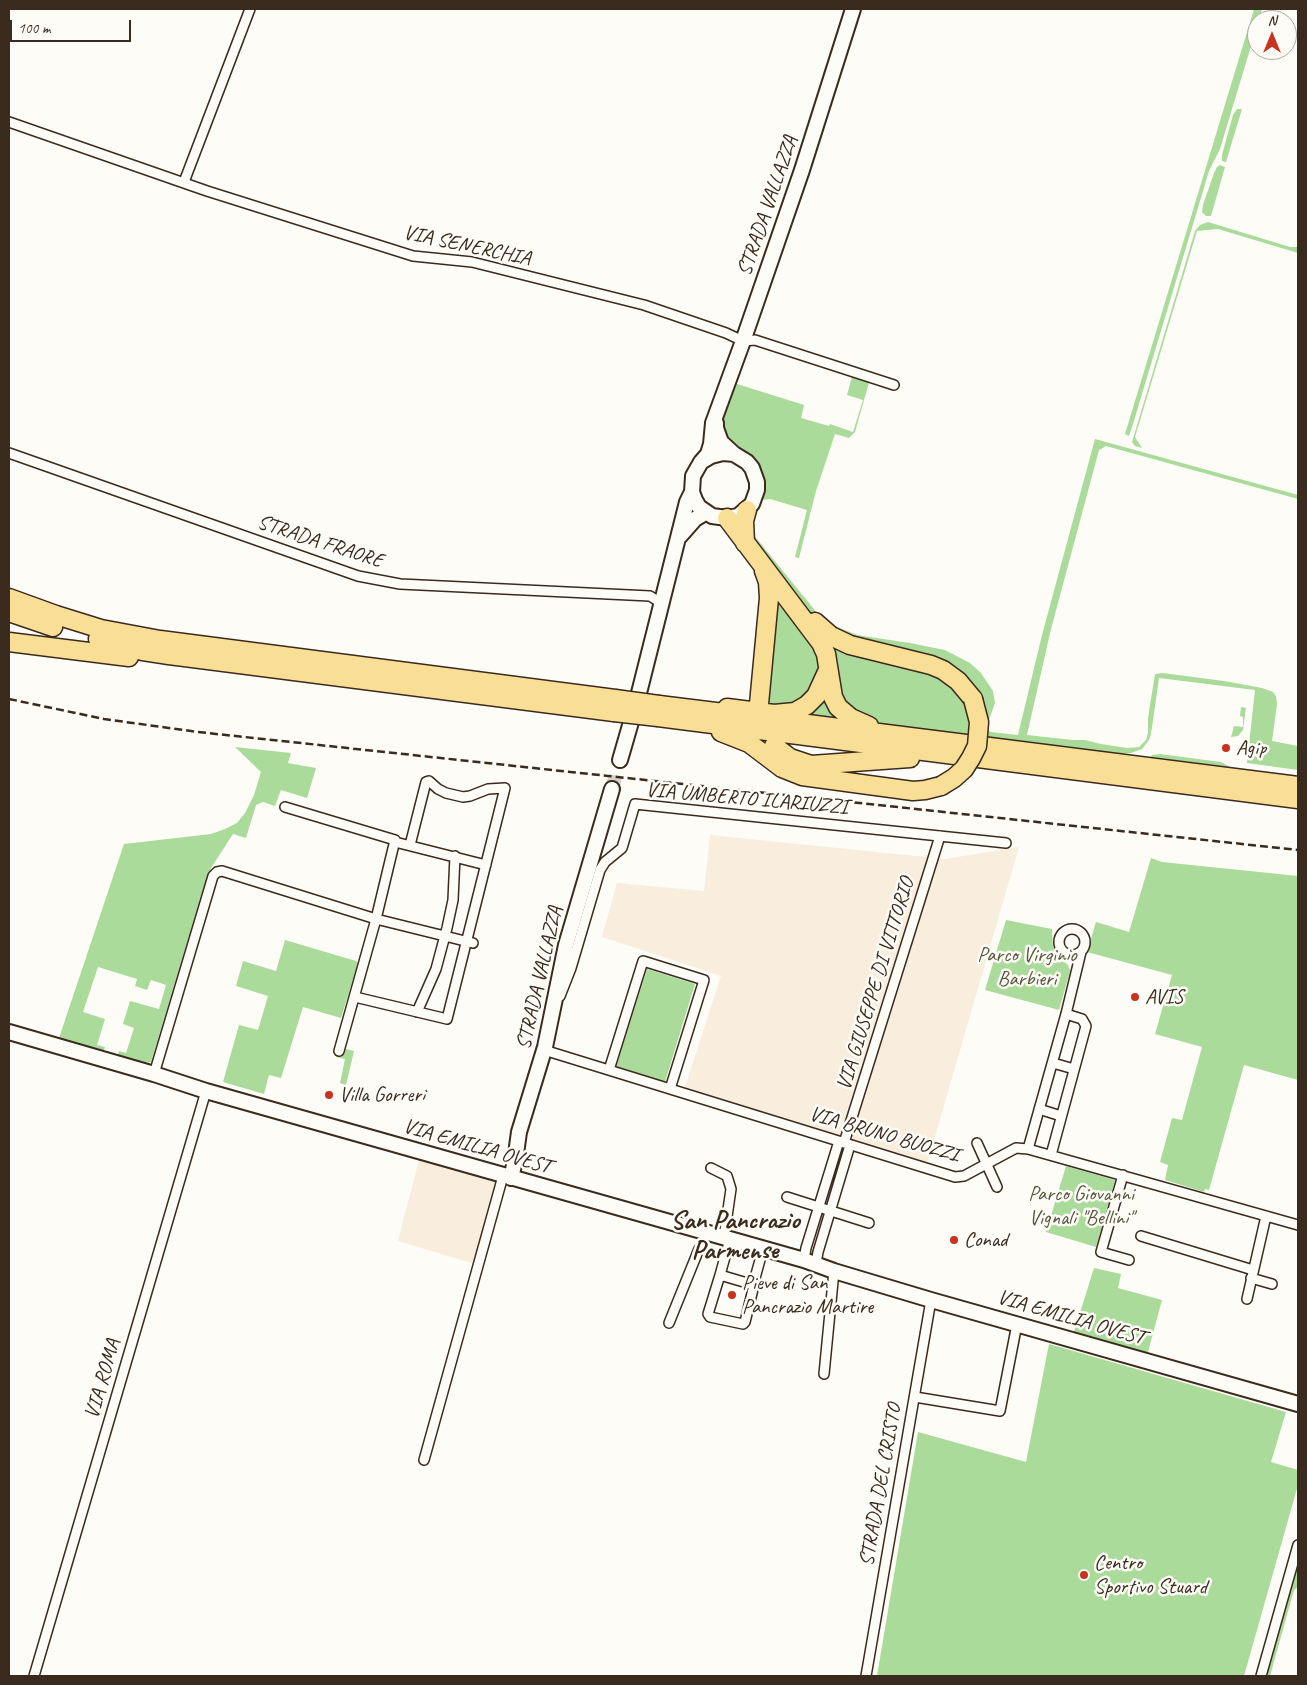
<!DOCTYPE html>
<style>
body{margin:0}
#map{position:relative;width:1307px;height:1685px;overflow:hidden;background:#fdfcf7;font-family:Caveat,sans-serif}
canvas{display:block}
.frame{position:absolute;inset:0;border:10px solid #3b2a1e;pointer-events:none}
.north{position:absolute;left:1247px;top:10px;width:50px;height:50px;box-sizing:border-box;background:#fdfcf7;border:1px solid #afa8a0;border-radius:50%;rotate:0deg;font-size:14px;font-weight:700;line-height:20px;text-align:center;color:#3b2a1e}
.north::after{content:'';display:block;margin:auto;width:18px;height:22px;background:#c8321e;clip-path:polygon(50% 0,100% 100%,50% 72%,0 100%)}
.scale{position:absolute;left:10px;top:20px;width:121px;height:22px;box-sizing:border-box;border:2px solid #3b2a1e;border-top:0;padding-left:6px;font-size:15px;line-height:18px;white-space:nowrap;color:#3b2a1e;-webkit-text-stroke:4px #fdfcf7;paint-order:stroke}
</style>
<div id="map">
<canvas width="1307" height="1685"></canvas>
<div class="frame"></div>
<div class="north">N</div>
<div class="scale">100 m</div>
</div>
<script>
const ctx = document.querySelector('canvas').getContext('2d');
ctx.lineJoin = 'round';
function fill(path, color) {
  ctx.fillStyle = color;
  ctx.fill(path, 'evenodd');
}
function shape(rows) {
  const path = new Path2D();
  for (const r of rows) {
    if (r.length === 3) {
      path.moveTo(r[0] + r[2], r[1]);
      path.arc(r[0], r[1], r[2], 0, 2 * Math.PI);
      continue;
    }
    path.moveTo(r[0], r[1]);
    for (let i = 2; i < r.length; i += 2) path.lineTo(r[i], r[i + 1]);
  }
  return path;
}
function stroke(path, color, width, dash) {
  ctx.strokeStyle = color;
  ctx.lineWidth = width;
  ctx.lineCap = dash ? 'butt' : 'round';
  ctx.setLineDash(dash || []);
  ctx.stroke(path);
}
function drawText(font, color, halo, rows, align = 'center') {
  ctx.font = font + ' Caveat,sans-serif';
  ctx.lineWidth = 5;
  ctx.setLineDash([]);
  ctx.textBaseline = 'middle';
  ctx.strokeStyle = halo;
  ctx.fillStyle = color;
  for (const [text, x, y, turn = 0] of rows) {
    ctx.save();
    ctx.translate(x, y);
    ctx.rotate((+turn || 0) * Math.PI / 180);
    ctx.textAlign = isNaN(turn) ? turn : align;
    if (halo) ctx.strokeText(text, 0, 0);
    ctx.fillText(text, 0, 0);
    ctx.restore();
  }
}
fill(shape([
 [710,835,945,859,1019,847,927,1164,684,1090,721,976,602,937,617,883,704,891],
 [420,1156,504,1181,475,1264,398,1241]
]), '#f9eddd');
fill(shape([
 [1254,9,1262,9,1259,20,1257,20,1257,26,1220,149,1209,171,1133,424,1129,436,1125,434],
 [1237,109,1242,109,1226,162,1225,162,1222,161,1222,155,1233,115],
 [1220,165,1225,167,1211,216,1206,216,1202,212,1203,205,1214,173,1217,167],
 [1208,222,1290,247,1298,247,1298,253,1218,229,1197,231,1135,437,1142,448,1135,446,1132,442,1195,231,1200,225],
 [737,372,741,372,737,384,804,405,801,418,829,426,830,424,853,432,863,400,847,395,853,373,870,379,855,432,849,438,835,434,816,491,799,558,795,557,807,510,770,499,762,500,750,517,750,522,752,533,818,614,835,626,857,635,910,643,945,650,970,663,981,673,993,691,995,703,987,725,988,730,991,732,1018,735,1042,635,1095,439,1298,495,1298,499,1106,446,1099,450,1051,629,1027,735,1073,740,1085,740,1101,744,1127,748,1139,747,1146,740,1148,733,1148,718,1155,674,1163,673,1224,681,1262,688,1273,692,1276,696,1277,704,1272,741,1298,746,1298,770,1247,763,1255,690,1159,678,1151,734,1149,740,1142,749,1131,753,1119,754,984,739,984,717,978,698,977,698,965,681,952,671,933,662,857,643,832,632,810,613,765,560,748,536,745,521,759,493,760,478,758,470,750,460,727,444,722,436,720,426,724,408],
 [773,594,820,655,820,679,794,708,763,704],
 [827,639,929,670,965,696,974,736,866,722,844,707],
 [826,690,846,721,804,716],
 [1241,707,1246,708,1243,730,1238,736,1231,737,1234,726,1243,727,1243,717,1240,716],
 [235,747,291,753,288,763,316,768,307,798,281,790,275,806,263,802,256,805,246,838,233,834,211,868,203,889,151,1062,145,1063,118,1055,119,1051,126,1053,134,1028,123,1024,130,1001,159,1009,166,985,151,980,147,990,135,986,137,979,98,967,83,1012,105,1019,97,1045,105,1047,104,1051,59,1038,124,844,211,834,225,829,237,823,245,813,254,795,261,772],
 [1160,754,1221,762,1230,767,1151,757,1152,755],
 [1151,858,1162,862,1298,876,1298,1080,1244,1065,1209,1190,1205,1189,1204,1192,1165,1180,1168,1165,1160,1162,1172,1118,1182,1120,1202,1047,1155,1034,1172,975,1087,952,1096,922,1129,932],
 [1006,920,1052,929,1053,947,1059,957,1068,965,1070,971,1059,1010,985,990],
 [285,940,356,961,358,963,341,1018,303,1007,281,1078,269,1075,264,1094,223,1082,239,1025,258,1030,268,996,236,986,243,961,276,971],
 [647,969,695,984,665,1082,616,1067],
 [337,1047,354,1051,346,1085,340,1083,345,1059,336,1057,335,1054],
 [1066,1166,1115,1180,1096,1247,1046,1232],
 [1094,1268,1121,1274,1118,1288,1162,1300,1147,1356,1073,1335],
 [1049,1344,1286,1412,1271,1462,1298,1470,1298,1485,1244,1676,877,1676,918,1432,1026,1462],
 [1298,1557,1298,1587,1294,1590,1270,1676,1264,1676]
]), '#aadb9b');
stroke(shape([
 [699,1249,704,1236]
]), '#d6d2cc', 9, [9, 4.5]);
stroke(shape([
 [612,789,617,770]
]), '#d6d2cc', 14, [14, 7]);
const street = shape([
 [9,122,207,191,413,256,472,262,644,305,726,333,743,341,755,340,894,385],
 [184,182,250,9],
 [9,453,358,576,400,584,650,596,661,603],
 [395,842,486,865],
 [1072,942,13],
 [560,996,571,968,600,870,605,862,622,848,635,804,1006,843],
 [355,997,447,1019,505,788,488,789,470,796,463,797,446,793,438,789,429,781,426,782,410,845],
 [417,1012,436,969,447,928,453,900,455,856],
 [544,1050,955,1177,964,1176,1016,1148,1028,1149,1298,1225],
 [339,1051,376,919,473,943],
 [1053,1063,1074,1069],
 [609,1070,643,961,704,980,670,1089],
 [154,1074,213,876,217,872,222,871,376,919,395,840,285,807],
 [1039,1109,1061,1116],
 [844,1143,940,836],
 [977,1143,997,1187],
 [1028,1149,1066,1014,1081,952],
 [1051,1155,1086,1026,1082,1019,1066,1014],
 [711,1168,727,1176,731,1189,724,1237],
 [1123,1175,1101,1252,1129,1260],
 [787,1197,869,1223],
 [1141,1236,1253,1270],
 [804,1260,806,1248,839,1141],
 [816,1263,818,1252,850,1145],
 [720,1275,730,1239],
 [1251,1278,1272,1284],
 [754,1285,720,1275,708,1314,710,1317,743,1324,745,1322,754,1285,755,1278,763,1249],
 [1247,1299,1266,1216],
 [669,1323,699,1249],
 [824,1374,834,1271],
 [915,1397,1000,1411,1017,1324],
 [424,1460,503,1176],
 [34,1676,206,1091],
 [866,1676,931,1300],
 [1261,1676,1298,1545]
]);
const secondary = shape([
 [716,423,716,428,721,442,734,454,747,462,752,468,757,482,757,490,752,504,738,516,727,518,712,516,699,507,695,500,692,492,693,476,701,462,711,456,723,453,734,454],
 [701,462,708,454,711,444,713,423,743,341,802,170,853,9],
 [680,536,695,519,705,513],
 [639,693,687,502,692,492],
 [620,760,631,722],
 [9,1032,154,1074,206,1091,804,1260,834,1271,931,1300,1298,1404],
 [511,1178,515,1161,519,1132,545,1047,566,945,612,789]
]);
const highway = shape([
 [727,518,821,643,826,654,833,697,838,707,851,718,869,726],
 [745,543,744,521,747,510],
 [9,598,56,615,101,629,160,640,615,699],
 [9,612,53,627],
 [815,622,831,636,850,645,931,665,943,670,958,681,973,699],
 [98,639,143,651,169,655,614,712],
 [9,642,129,657],
 [759,704,769,598,768,582,764,571],
 [659,705,740,715],
 [727,708,774,714,795,712,807,705,816,696,828,670],
 [658,717,1298,799],
 [768,719,1298,786],
 [721,732,749,743,782,768,802,776,913,791,925,790,941,786],
 [774,746,790,758,811,765,910,758]
]);
stroke(street, '#3b2a1e', 12);
stroke(secondary, '#3b2a1e', 18);
stroke(highway, '#3b2a1e', 21);
stroke(street, '#fdfcf7', 9);
stroke(secondary, '#fdfcf7', 14);
stroke(highway, '#f9df96', 18);
stroke(shape([
 [9,699,104,719,198,732,1298,850]
]), '#3b2a1e', 2.5, [8, 4]);
const highwayBridge = shape([
 [615,699,659,705],
 [614,712,658,717],
 [941,786,954,778,964,769,971,758,977,746,979,722,973,699]
]);
stroke(highwayBridge, '#3b2a1e', 21, []);
stroke(highwayBridge, '#f9df96', 18);
for (const [x, y, r, color] of [
 [1226,748,5,"#c8321e"],
 [1135,997,5,"#c8321e"],
 [329,1095,5,"#c8321e"],
 [954,1240,5,"#c8321e"],
 [732,1295,5,"#c8321e"],
 [1084,1575,5,"#c8321e"]
]) {
  const dot = new Path2D();
  dot.arc(x, y, r, 0, 2 * Math.PI);
  ctx.fillStyle = color;
  ctx.fill(dot);
  stroke(dot, '#fdfcf7', 2);
}
drawText('21px', '#3b2a1e', '#fdfcf7', [
 ["STRADA VALLAZZA",768,206,-71],
 ["VIA SENERCHIA",467,246,12],
 ["STRADA FRAORE",320,542,18],
 ["VIA UMBERTO ILARIUZZI",747,799,5],
 ["STRADA VALLAZZA",540,978,-77],
 ["VIA GIUSEPPE DI VITTORIO",876,984,-73],
 ["VIA BRUNO BUOZZI",884,1135,16],
 ["VIA EMILIA OVEST",477,1147,16],
 ["VIA EMILIA OVEST",1071,1318,16],
 ["VIA ROMA",103,1379,-74],
 ["STRADA DEL CRISTO",881,1485,-80]
]);
drawText('21px', '#3b2a1e', '#fdfcf7', [
 ["Agip",1236,748],
 ["AVIS",1145,997],
 ["Villa Gorreri",339,1095],
 ["Conad",964,1240],
 ["Pieve di San",742,1283],
 ["Pancrazio Martire",742,1307],
 ["Centro",1094,1563],
 ["Sportivo Stuard",1094,1587]
], 'left');
drawText('21px', '#57563d', '#fdfcf7', [
 ["Parco Virginio",1027,955],
 ["Barbieri",1027,979],
 ["Parco Giovanni",1081,1194],
 ["Vignali \"Bellini\"",1081,1218]
]);
drawText('bold 26px', '#3b2a1e', '#fdfcf7', [
 ["San Pancrazio",735,1221],
 ["Parmense",735,1251]
]);
</script>
